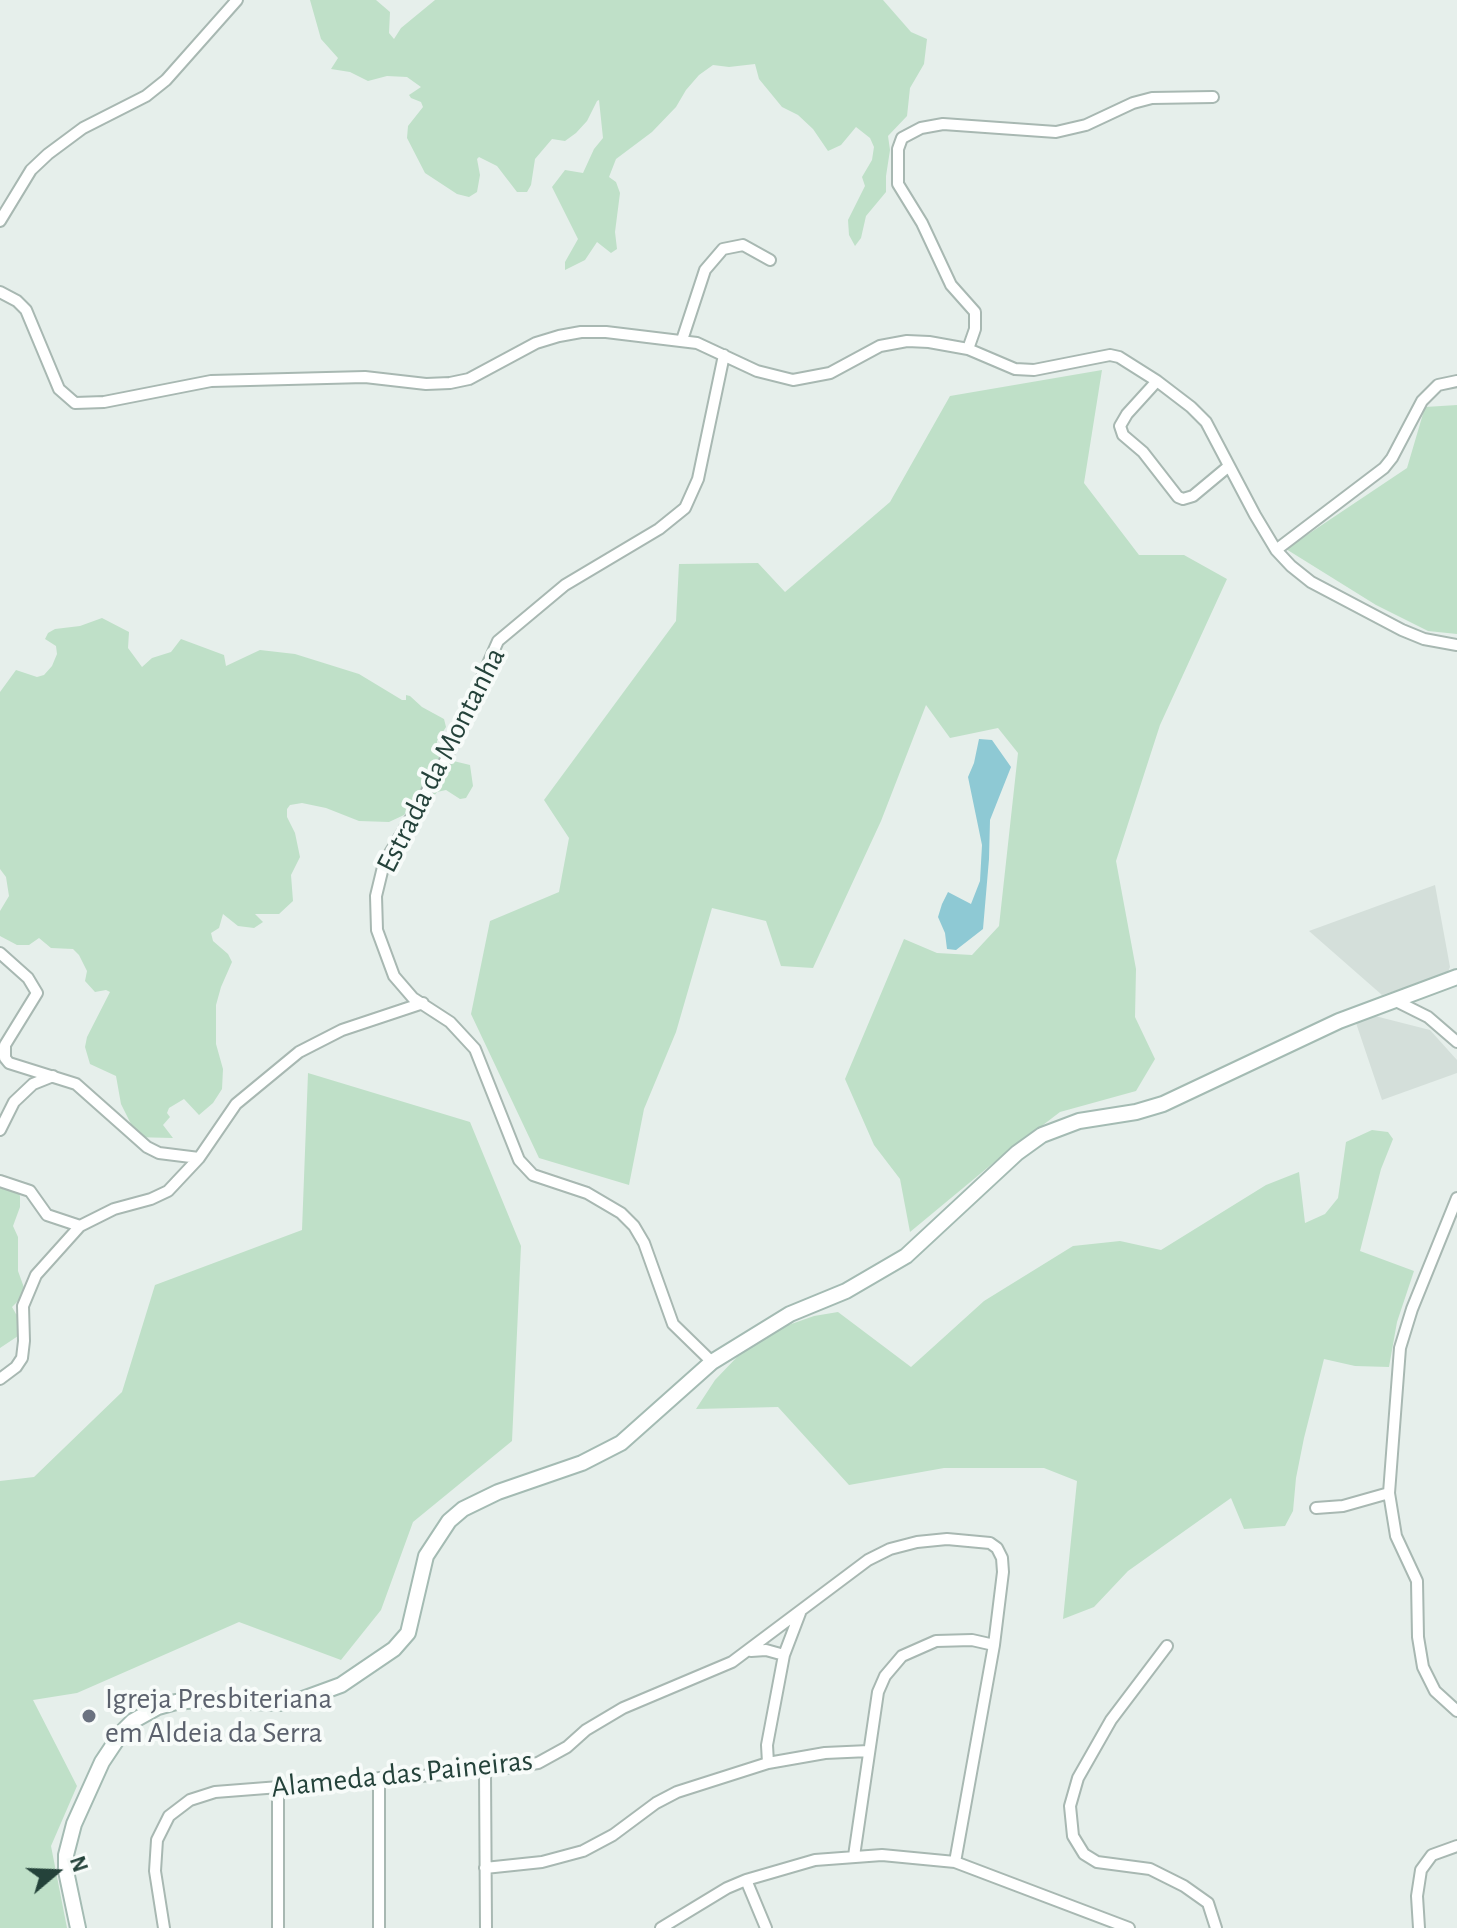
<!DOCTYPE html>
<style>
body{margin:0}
#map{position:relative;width:1457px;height:1928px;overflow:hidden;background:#e6efeb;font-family:"Alegreya Sans",sans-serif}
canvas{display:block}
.north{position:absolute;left:16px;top:1832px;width:80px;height:80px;-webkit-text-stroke:6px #f7fbf9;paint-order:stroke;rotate:71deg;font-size:22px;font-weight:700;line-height:32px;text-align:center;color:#24423a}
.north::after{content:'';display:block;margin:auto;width:28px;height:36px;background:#24423a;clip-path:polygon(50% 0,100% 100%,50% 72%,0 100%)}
</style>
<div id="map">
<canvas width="1457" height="1928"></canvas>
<div class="north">N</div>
</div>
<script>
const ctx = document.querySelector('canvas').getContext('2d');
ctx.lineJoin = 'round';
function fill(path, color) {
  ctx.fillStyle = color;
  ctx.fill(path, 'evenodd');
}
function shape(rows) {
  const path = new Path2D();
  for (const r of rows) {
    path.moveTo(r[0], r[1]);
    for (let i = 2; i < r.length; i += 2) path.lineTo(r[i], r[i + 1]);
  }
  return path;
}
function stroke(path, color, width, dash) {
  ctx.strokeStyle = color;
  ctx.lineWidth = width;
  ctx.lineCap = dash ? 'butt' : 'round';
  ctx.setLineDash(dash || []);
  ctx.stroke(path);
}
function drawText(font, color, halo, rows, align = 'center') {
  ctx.font = font + ' "Alegreya Sans",sans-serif';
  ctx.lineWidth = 8;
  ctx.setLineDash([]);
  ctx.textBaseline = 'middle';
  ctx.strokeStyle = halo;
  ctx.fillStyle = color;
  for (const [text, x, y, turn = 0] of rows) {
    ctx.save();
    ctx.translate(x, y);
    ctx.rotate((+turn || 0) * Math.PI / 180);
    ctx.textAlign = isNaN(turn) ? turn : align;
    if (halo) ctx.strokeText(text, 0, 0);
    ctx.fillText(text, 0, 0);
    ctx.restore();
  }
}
fill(shape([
 [1435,885,1450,967,1447,974,1382,995,1309,931],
 [1375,1016,1430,1030,1457,1060,1457,1073,1382,1100,1355,1020]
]), '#d4dfda');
fill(shape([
 [310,0,376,0,390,12,389,33,394,39,401,28,435,0,883,0,911,32,927,39,924,64,910,88,907,116,888,136,890,150,886,176,886,192,866,216,861,238,855,246,849,235,848,220,865,186,862,177,872,160,874,147,870,138,856,127,841,145,828,151,813,129,798,115,782,107,759,79,755,64,729,67,713,65,699,75,686,90,676,107,652,132,616,159,609,177,616,182,620,193,615,232,617,249,611,253,597,242,585,260,565,270,565,262,578,239,552,187,565,170,583,173,594,149,603,138,599,100,597,101,587,121,576,133,565,141,552,139,535,159,531,185,527,192,517,192,497,166,479,157,477,159,480,175,477,192,469,197,457,194,425,173,407,138,408,126,423,107,421,102,411,98,409,95,421,87,407,77,387,76,368,81,350,72,331,69,338,58,321,39],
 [1102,370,1084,483,1139,555,1184,555,1227,579,1160,725,1116,861,1136,969,1135,1017,1155,1059,1136,1091,1060,1112,992,1164,910,1232,900,1179,874,1145,845,1079,904,939,937,953,972,955,999,926,1018,753,998,728,950,738,926,705,881,821,813,968,781,966,766,921,712,908,676,1032,644,1109,629,1185,539,1158,471,1014,490,921,559,892,569,838,544,800,676,621,679,564,758,563,785,592,890,502,950,396],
 [1457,405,1457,634,1428,631,1376,605,1286,549,1407,468,1425,407],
 [102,618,129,632,128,648,142,667,152,658,171,652,181,639,224,655,226,666,260,650,295,654,359,674,402,700,406,700,406,695,410,696,422,707,444,719,446,727,437,741,437,753,441,758,470,765,473,786,466,798,460,799,446,790,437,792,404,833,422,793,422,787,404,815,389,822,359,821,326,808,302,803,290,805,287,809,287,817,295,833,300,857,291,875,293,901,279,914,255,914,263,922,254,928,238,926,223,914,219,928,211,933,213,941,228,954,232,962,221,987,216,1005,216,1044,223,1069,222,1089,213,1103,199,1115,184,1099,169,1108,167,1113,170,1117,163,1125,173,1138,132,1137,131,1124,121,1104,116,1076,90,1064,85,1047,87,1037,110,992,106,990,95,992,85,981,87,971,79,955,73,949,51,948,39,938,29,945,17,945,0,936,0,911,9,896,6,877,0,869,0,692,16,670,37,677,44,675,52,666,57,654,56,646,45,639,48,633,55,629,80,626],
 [308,1073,470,1122,521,1246,512,1441,413,1522,381,1610,341,1660,239,1622,77,1693,33,1700,77,1786,51,1846,67,1928,0,1928,0,1481,34,1477,122,1392,155,1285,302,1230],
 [1372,1130,1388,1132,1393,1139,1381,1169,1360,1251,1414,1271,1397,1322,1389,1367,1355,1366,1324,1359,1304,1438,1296,1478,1293,1511,1285,1526,1244,1529,1231,1498,1128,1571,1094,1607,1063,1619,1077,1481,1044,1468,944,1468,849,1485,778,1407,696,1409,715,1380,737,1357,777,1329,814,1316,838,1312,911,1367,984,1301,1073,1246,1120,1241,1161,1250,1266,1185,1299,1172,1305,1223,1325,1214,1338,1198,1346,1142],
 [0,1180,18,1190,20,1196,20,1207,13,1226,18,1237,18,1271,26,1293,12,1307,16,1314,22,1316,21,1334,0,1348]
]), '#bfe0c8');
fill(shape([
 [979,739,992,740,1011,767,990,820,989,859,983,929,956,950,947,949,945,933,938,917,942,904,948,892,971,904,980,881,982,845,968,777,974,763]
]), '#8ec9d4');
const street = shape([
 [0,221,31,170,48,154,83,128,146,96,166,80,237,0],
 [0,292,17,301,26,310,59,389,75,403,104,402,211,381,365,377,426,384,450,383,469,379,536,343,559,336,581,332,606,332,697,343,757,371,793,380,830,373,880,346,907,341,929,342,968,349,1015,369,1034,370,1110,355,1119,357,1157,381,1191,407,1206,422,1255,515,1276,550,1291,566,1311,582,1402,630,1424,639,1457,645],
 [682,340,705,270,723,249,743,245,770,260],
 [968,349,975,329,975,312,951,285,922,223,898,184,898,149,902,138,921,128,943,124,1056,132,1086,125,1133,103,1152,98,1213,97],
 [1157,381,1127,414,1120,426,1123,435,1143,452,1178,497,1183,499,1193,496,1229,466],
 [1276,550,1384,468,1392,458,1422,401,1438,385,1457,381],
 [0,953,28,978,37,993,5,1045,5,1058,9,1063,76,1084,147,1147,159,1153,199,1158],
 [1394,1000,1428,1017,1457,1042],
 [0,1130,14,1102,33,1084,53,1076],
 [0,1181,30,1191,47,1215,80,1226],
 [1457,1198,1412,1309,1400,1348,1389,1493,1396,1536,1417,1581,1418,1637,1423,1667,1435,1691,1457,1711],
 [712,1362,673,1324,644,1243,634,1226,621,1213,587,1193,533,1175,519,1160,475,1049,450,1022,413,998,394,976,377,930,376,896,384,863,445,761,498,641,565,585,659,529,685,508,698,479,724,355],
 [0,1379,16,1367,22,1358,24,1341,23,1306,36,1275,80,1226,114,1209,151,1199,168,1191,199,1158,236,1104,299,1052,342,1030,423,1003],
 [1316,1508,1343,1506,1389,1493],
 [1167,1646,1111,1720,1078,1778,1070,1806,1073,1836,1084,1854,1097,1862,1150,1869,1184,1886,1208,1903,1216,1928],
 [751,1651,766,1650,784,1655],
 [768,1763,767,1745,784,1655,800,1613],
 [485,1771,486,1928],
 [379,1778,379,1928],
 [278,1787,278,1928],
 [854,1856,878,1692,885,1676,902,1656,936,1641,972,1640,994,1645],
 [485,1868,542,1862,583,1851,613,1835,656,1803,677,1792,768,1763,825,1753,869,1751],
 [746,1880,766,1928],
 [164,1928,155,1871,157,1840,169,1816,190,1800,215,1792,485,1771,538,1763,567,1747,586,1730,623,1708,732,1662,868,1560,890,1549,917,1542,947,1539,990,1543,997,1548,1002,1558,1003,1572,994,1645,955,1862],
 [661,1928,727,1888,746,1880,815,1860,882,1855,955,1862,1129,1928],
 [1419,1928,1417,1896,1421,1870,1432,1855,1457,1846]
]);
const secondary = shape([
 [78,1928,66,1871,66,1855,74,1824,102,1762,122,1732,133,1721,158,1707,176,1702,198,1700,280,1703,300,1700,341,1685,394,1649,408,1633,426,1556,449,1521,463,1509,498,1492,582,1463,621,1443,712,1362,790,1314,846,1291,906,1256,1017,1153,1042,1135,1079,1121,1136,1112,1163,1104,1339,1021,1457,977]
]);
stroke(street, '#a8b8b2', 14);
stroke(secondary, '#a4bbb3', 18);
stroke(street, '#fff', 10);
stroke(secondary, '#fff', 14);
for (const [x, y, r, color] of [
 [89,1716,8,"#6b7280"]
]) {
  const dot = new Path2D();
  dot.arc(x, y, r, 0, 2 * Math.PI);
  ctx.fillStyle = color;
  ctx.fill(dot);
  stroke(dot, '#f7fbf9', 3);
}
drawText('30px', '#24423a', '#f7fbf9', [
 ["Estrada da Montanha",441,760,-63],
 ["Alameda das Paineiras",402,1774,-6]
]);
drawText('30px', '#5b616d', '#f7fbf9', [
 ["Igreja Presbiteriana",105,1699],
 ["em Aldeia da Serra",105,1733]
], 'left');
</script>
